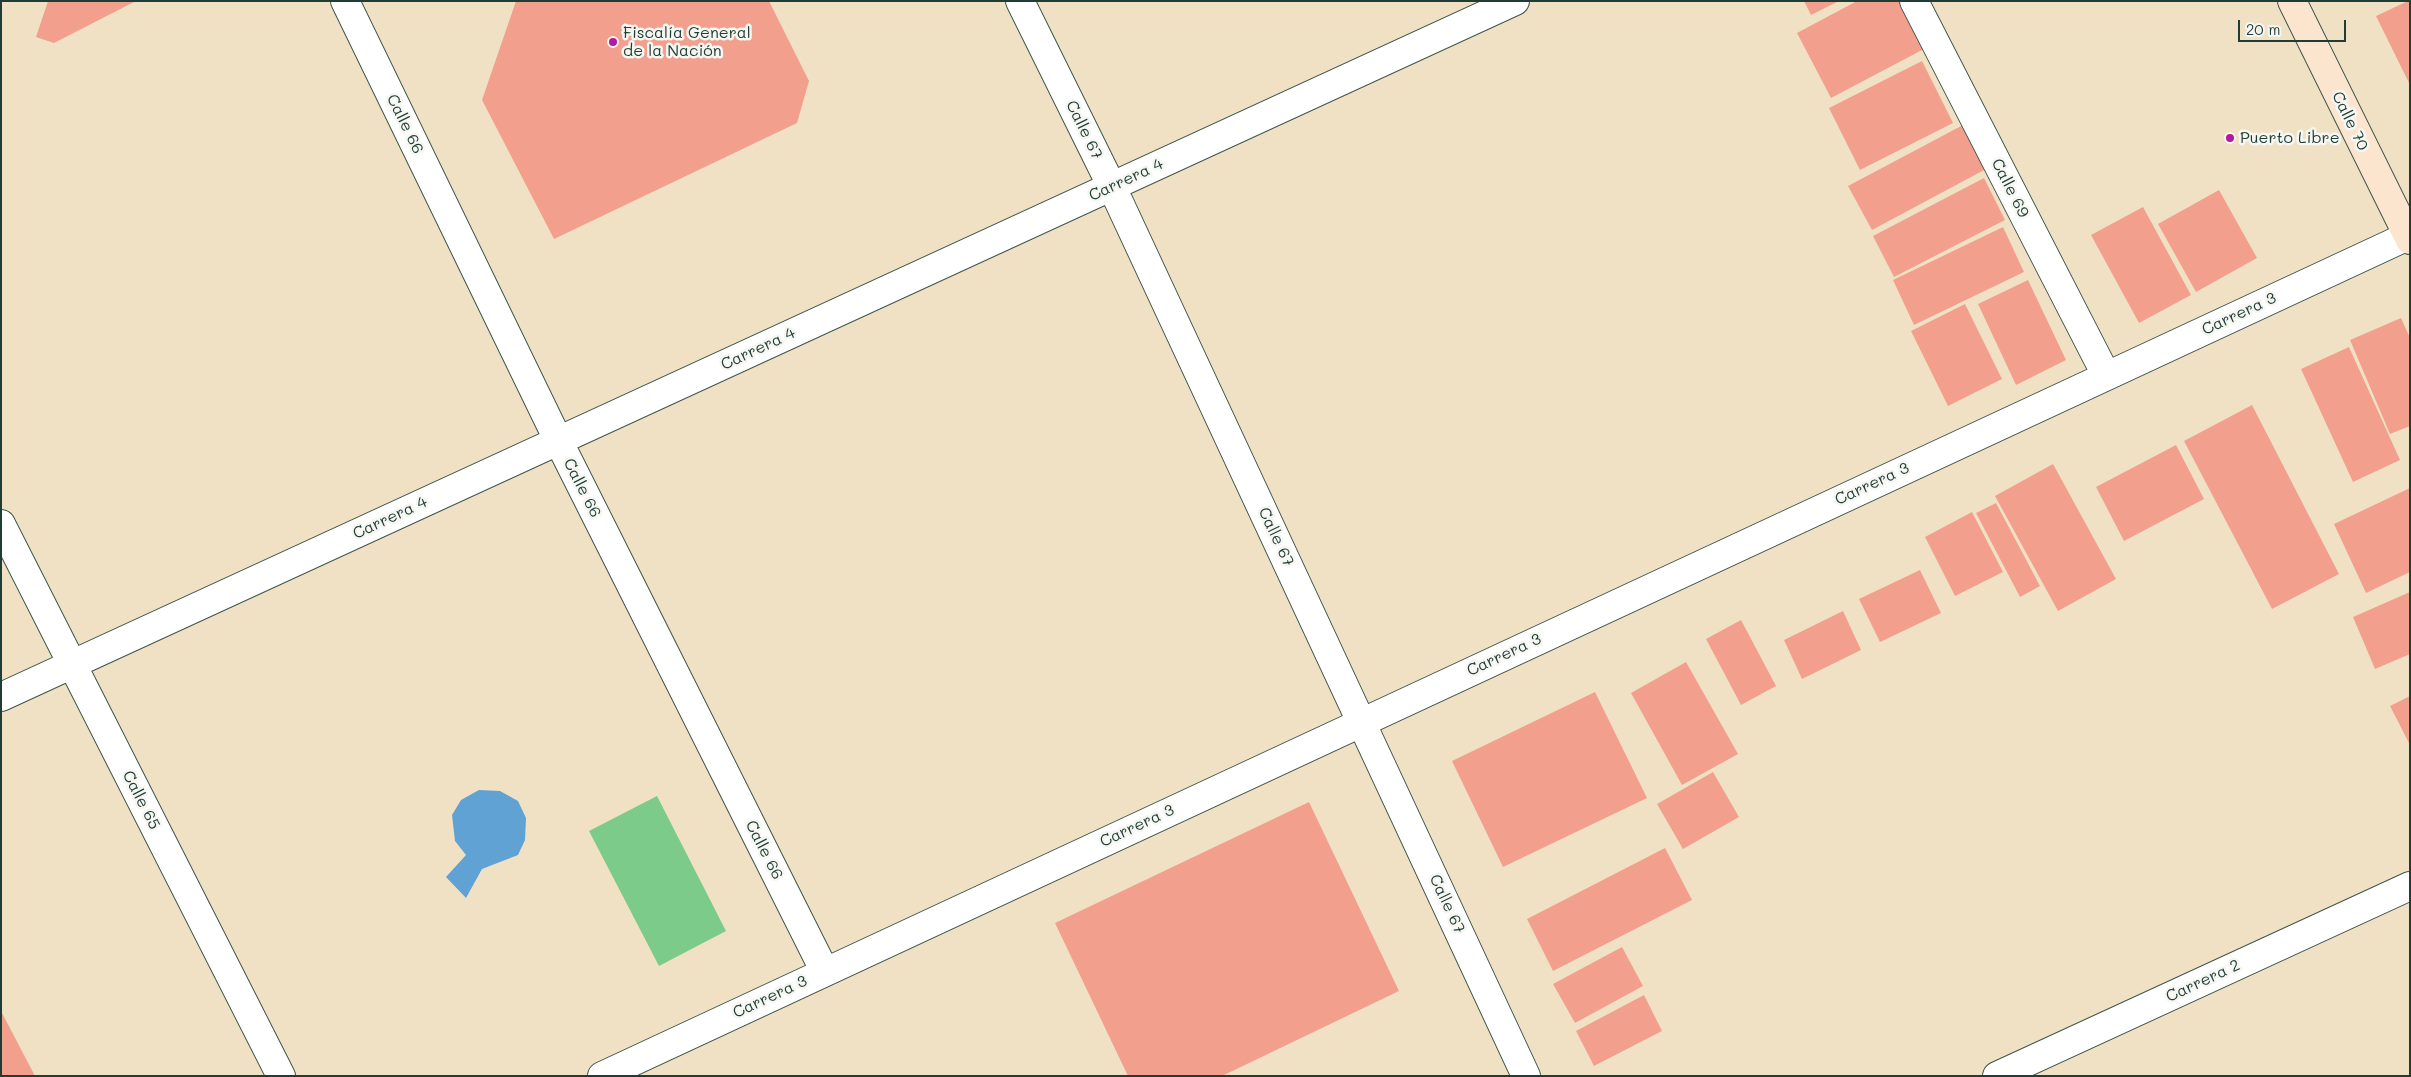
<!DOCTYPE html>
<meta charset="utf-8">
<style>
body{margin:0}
#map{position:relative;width:2411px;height:1077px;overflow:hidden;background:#f0e1c5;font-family:Mali,sans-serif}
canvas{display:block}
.frame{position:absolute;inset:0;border:2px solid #1f3d34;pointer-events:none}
.scale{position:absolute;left:2238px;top:20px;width:108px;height:22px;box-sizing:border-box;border:2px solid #1f3d34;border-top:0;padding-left:6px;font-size:15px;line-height:18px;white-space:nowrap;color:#1f3d34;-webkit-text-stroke:4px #f6f6f2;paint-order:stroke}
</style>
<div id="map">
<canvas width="2411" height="1077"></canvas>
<div class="frame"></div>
<div class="scale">20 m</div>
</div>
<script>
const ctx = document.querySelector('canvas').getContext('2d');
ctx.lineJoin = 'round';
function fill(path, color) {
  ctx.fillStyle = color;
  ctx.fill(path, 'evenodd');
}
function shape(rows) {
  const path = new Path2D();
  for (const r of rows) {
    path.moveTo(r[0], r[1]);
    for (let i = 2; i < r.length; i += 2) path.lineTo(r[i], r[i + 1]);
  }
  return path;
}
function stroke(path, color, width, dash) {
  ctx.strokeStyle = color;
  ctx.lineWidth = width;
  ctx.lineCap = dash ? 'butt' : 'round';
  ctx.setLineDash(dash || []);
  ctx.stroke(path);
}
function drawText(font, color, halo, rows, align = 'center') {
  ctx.font = font + ' Mali,sans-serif';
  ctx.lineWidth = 5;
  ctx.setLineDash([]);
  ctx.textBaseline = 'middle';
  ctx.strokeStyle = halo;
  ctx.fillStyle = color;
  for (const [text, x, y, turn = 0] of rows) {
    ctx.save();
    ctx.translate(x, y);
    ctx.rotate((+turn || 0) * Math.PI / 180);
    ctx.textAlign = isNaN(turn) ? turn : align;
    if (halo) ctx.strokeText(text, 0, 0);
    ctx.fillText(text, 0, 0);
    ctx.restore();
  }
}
fill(shape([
 [657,796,726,931,659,966,589,831]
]), '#7dcb8b');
fill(shape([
 [479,790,500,791,518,801,526,818,525,840,518,855,482,869,466,898,446,877,466,855,455,841,452,815,461,800]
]), '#60a2d4');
fill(shape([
 [48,1,136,1,54,43,36,37],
 [516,1,769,1,809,81,797,123,554,239,482,100],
 [1804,1,1839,1,1811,15],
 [1857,1,1899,1,1924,49,1831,98,1797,33],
 [2408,1,2410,1,2410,85,2376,16],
 [1922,61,1953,123,1860,170,1829,108],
 [1963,125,1986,169,1872,230,1848,186],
 [1984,178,2005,220,1894,277,1873,236],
 [2219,190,2257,258,2196,292,2158,224],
 [2143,207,2191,295,2139,323,2091,235],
 [2003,227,2024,272,1914,325,1893,280],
 [2028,280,2066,360,2016,385,1978,304],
 [1965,304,2002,379,1948,406,1911,331],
 [2401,318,2410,338,2410,426,2390,434,2350,340],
 [2349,347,2400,460,2353,482,2301,369],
 [2252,405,2339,574,2272,609,2184,441],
 [2176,445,2204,499,2124,541,2096,487],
 [2053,464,2116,579,2058,611,1995,496],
 [2410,488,2410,572,2366,593,2334,524],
 [1996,503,2040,586,2020,597,1976,513],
 [1972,512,2003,572,1955,596,1925,537],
 [1920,570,1941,613,1880,642,1859,599],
 [2410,592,2410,654,2375,669,2353,617],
 [1843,611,1861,650,1802,679,1784,640],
 [1741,620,1776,686,1741,705,1706,639],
 [1686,662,1738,754,1682,785,1631,693],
 [1595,692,1647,798,1503,867,1452,761],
 [2410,696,2410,745,2390,706],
 [1713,772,1739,817,1683,849,1657,804],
 [1309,802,1399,991,1222,1076,1128,1076,1055,923],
 [1665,848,1692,900,1553,971,1527,919],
 [1622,947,1643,986,1575,1023,1553,984],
 [1644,995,1662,1031,1594,1066,1576,1031],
 [1,1011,35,1076,1,1076]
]), '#f2a08d');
const minor = shape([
 [345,1,558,440,825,972],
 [1020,1,1112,187,1526,1076],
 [1914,1,2106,375],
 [1,524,281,1076],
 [1,697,1515,1],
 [602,1076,2410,235],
 [1997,1076,2410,886]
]);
const secondary = shape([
 [2292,1,2410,240]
]);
stroke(minor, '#3e564a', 30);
stroke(secondary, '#3e564a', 30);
stroke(minor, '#fff', 28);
stroke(secondary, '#fbe5cf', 28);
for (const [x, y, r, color] of [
 [613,42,5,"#b5179e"],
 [2230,138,5,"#b5179e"]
]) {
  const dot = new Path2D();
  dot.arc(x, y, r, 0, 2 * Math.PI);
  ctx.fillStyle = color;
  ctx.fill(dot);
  stroke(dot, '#f6f6f2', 2);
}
drawText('16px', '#1f3d34', '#f6f6f2', [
 ["Fiscalía General",623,33],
 ["de la Nación",623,51],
 ["Puerto Libre",2240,138]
], 'left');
drawText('16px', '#1f3d34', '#f6f6f2', [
 ["Calle 70",2350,121,64],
 ["Calle 66",405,124,64],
 ["Calle 67",1084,130,64],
 ["Carrera 4",1126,180,-25],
 ["Calle 69",2010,188,63],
 ["Carrera 3",2239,314,-25],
 ["Carrera 4",758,349,-25],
 ["Carrera 3",1872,484,-25],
 ["Calle 66",582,488,63],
 ["Carrera 4",390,518,-25],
 ["Calle 67",1276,537,65],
 ["Carrera 3",1504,655,-25],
 ["Calle 65",141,800,63],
 ["Carrera 3",1137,826,-25],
 ["Calle 66",764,850,63],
 ["Calle 67",1447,904,65],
 ["Carrera 2",2203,981,-25],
 ["Carrera 3",770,997,-25]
]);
</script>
